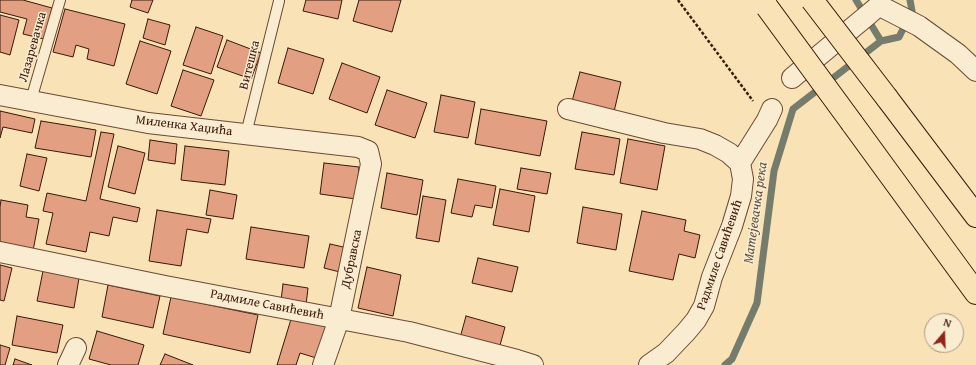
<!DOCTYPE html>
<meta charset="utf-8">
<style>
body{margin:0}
#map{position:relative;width:976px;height:365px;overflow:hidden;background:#f8e2b6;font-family:"Gentium Book Plus",serif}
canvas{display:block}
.north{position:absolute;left:924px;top:313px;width:40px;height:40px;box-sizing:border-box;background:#faecd0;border:1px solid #ad9781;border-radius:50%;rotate:19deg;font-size:11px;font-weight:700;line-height:16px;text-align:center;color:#3a180a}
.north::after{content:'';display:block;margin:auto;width:14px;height:18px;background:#8f2418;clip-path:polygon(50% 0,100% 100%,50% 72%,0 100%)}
</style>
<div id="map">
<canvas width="976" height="365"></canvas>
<div class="north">N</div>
</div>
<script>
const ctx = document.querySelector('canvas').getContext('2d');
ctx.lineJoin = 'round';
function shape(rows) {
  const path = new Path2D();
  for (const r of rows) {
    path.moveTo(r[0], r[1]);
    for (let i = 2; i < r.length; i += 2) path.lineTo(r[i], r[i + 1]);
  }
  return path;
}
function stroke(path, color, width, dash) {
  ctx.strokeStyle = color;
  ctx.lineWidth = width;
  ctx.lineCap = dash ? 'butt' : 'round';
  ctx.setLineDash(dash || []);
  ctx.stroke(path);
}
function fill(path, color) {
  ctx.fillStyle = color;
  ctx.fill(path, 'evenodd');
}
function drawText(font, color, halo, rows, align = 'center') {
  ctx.font = font + ' "Gentium Book Plus",serif';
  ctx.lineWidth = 3;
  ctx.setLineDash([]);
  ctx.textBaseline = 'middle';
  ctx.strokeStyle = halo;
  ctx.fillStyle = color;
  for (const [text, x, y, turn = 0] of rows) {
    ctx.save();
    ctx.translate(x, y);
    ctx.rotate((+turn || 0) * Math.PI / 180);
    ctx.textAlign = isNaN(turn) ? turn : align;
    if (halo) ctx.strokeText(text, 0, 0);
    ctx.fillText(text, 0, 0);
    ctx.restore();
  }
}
stroke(shape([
 [856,0,881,41],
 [725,365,732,359,757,303,774,171,793,109,881,41,899,37,912,11,910,0]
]), '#757c6c', 7);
const building = shape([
 [0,0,23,0,52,8,44,39,23,34,27,19,0,12,0,0],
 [132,0,153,0,148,13,130,7,132,0],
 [306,0,342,0,338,19,303,11,306,0],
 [359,0,401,0,392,32,353,21,359,0],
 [65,9,125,24,114,66,87,59,89,49,76,45,73,57,53,52,65,9],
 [0,15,19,20,10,55,0,52,0,15],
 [148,19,170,25,165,45,143,38,148,19],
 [196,27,223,36,211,74,183,65,196,27],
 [227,40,261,53,251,79,217,67,227,40],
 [140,41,171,51,157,94,126,84,140,41],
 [288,48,324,59,313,94,278,83,288,48],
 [342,63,380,77,367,113,329,99,342,63],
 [183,70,214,80,201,116,171,106,183,70],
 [580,72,621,82,613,116,571,105,580,72],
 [387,90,427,103,415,138,375,125,387,90],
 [441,95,475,102,468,138,434,132,441,95],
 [481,109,547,121,540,156,475,144,481,109],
 [0,111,35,119,32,133,3,127,0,138,0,111],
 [41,121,96,130,91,157,35,148,41,121],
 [101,132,114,134,100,199,140,208,137,222,113,217,109,236,90,232,86,252,46,244,53,213,43,211,47,193,86,201,101,132],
 [582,132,620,139,614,175,575,169,582,132],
 [628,139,665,146,657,190,620,183,628,139],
 [150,140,177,144,175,164,148,160,150,140],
 [118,146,145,153,135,194,108,187,118,146],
 [185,146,229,151,225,185,181,180,185,146],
 [27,154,47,158,39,191,20,186,27,154],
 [324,163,359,167,356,199,320,194,324,163],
 [521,168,551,173,547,194,517,189,521,168],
 [387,173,423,180,417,215,381,208,387,173],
 [458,179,496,186,492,208,475,205,472,217,451,213,458,179],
 [500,189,535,196,529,232,493,225,500,189],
 [210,190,237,195,233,219,206,215,210,190],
 [423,196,446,200,439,242,416,238,423,196],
 [1,200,28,205,26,217,39,219,33,251,0,244,0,207,1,200],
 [583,207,622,214,616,250,577,243,583,207],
 [157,210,211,219,208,233,187,229,181,266,149,261,157,210],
 [642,211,686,220,684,231,700,235,695,258,679,254,673,280,629,271,642,211],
 [251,227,309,236,304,268,246,259,251,227],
 [330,244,352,249,348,274,324,268,330,244],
 [478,258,518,267,512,292,472,283,478,258],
 [0,265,12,268,4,301,0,300,0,265],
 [367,267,401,275,393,316,358,308,367,267],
 [43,271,79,278,74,308,37,301,43,271],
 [283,284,308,288,306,305,281,301,283,284],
 [108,285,160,296,153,328,102,317,108,285],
 [171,297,258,315,250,353,163,334,171,297],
 [17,316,63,325,57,353,12,345,17,316],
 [292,316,333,329,323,360,300,353,296,365,277,365,292,316],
 [466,316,505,327,499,349,460,338,466,316],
 [97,331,144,345,138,365,111,365,89,359,97,331],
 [0,345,10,348,5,365,0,365,0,345],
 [165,354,193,365,160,365,165,354],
 [15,359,32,365,13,365,15,359]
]);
fill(building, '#e29f82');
stroke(building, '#3a180a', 1);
const service = shape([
 [31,100,60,0],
 [246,134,279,1]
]);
const minor = shape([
 [792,78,869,14,876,8,882,7,919,26,958,54,976,71],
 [0,95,148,123,358,147,368,151,371,164,339,319,323,365],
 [568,109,664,133,700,139,715,145,729,153,740,163,743,179,741,196,732,226,712,277,704,306,696,320,686,332,666,353,649,365],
 [740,163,767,120,772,109],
 [0,252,165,286,409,332,517,360,533,365],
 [68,365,76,348]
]);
const motorway = shape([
 [887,98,976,216],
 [852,123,976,293]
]);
stroke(service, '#6a4a35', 12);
stroke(minor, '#6a4a35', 22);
stroke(motorway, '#3a180a', 24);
stroke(shape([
 [678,0,753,101]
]), '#3a180a', 2.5, [3, 2]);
stroke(service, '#faecd0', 10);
stroke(minor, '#faecd0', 20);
stroke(motorway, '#f8e2b6', 22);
const motorwayBridge = shape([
 [812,0,887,98],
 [767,7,852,123]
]);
stroke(motorwayBridge, '#3a180a', 24, []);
stroke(motorwayBridge, '#f8e2b6', 22);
drawText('13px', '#3a180a', '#faecd0', [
 ["Лазаревачка",33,47,-74],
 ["Витешка",250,65,-76],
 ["Миленка Хаџића",184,126,7],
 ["Радмиле Савићевић",720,255,-71],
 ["Дубравска",352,259,-78],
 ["Радмиле Савићевић",267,305,11]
]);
drawText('italic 14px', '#5d5243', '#faecd0', [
 ["Матејевачка река",756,213,-82]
]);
</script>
